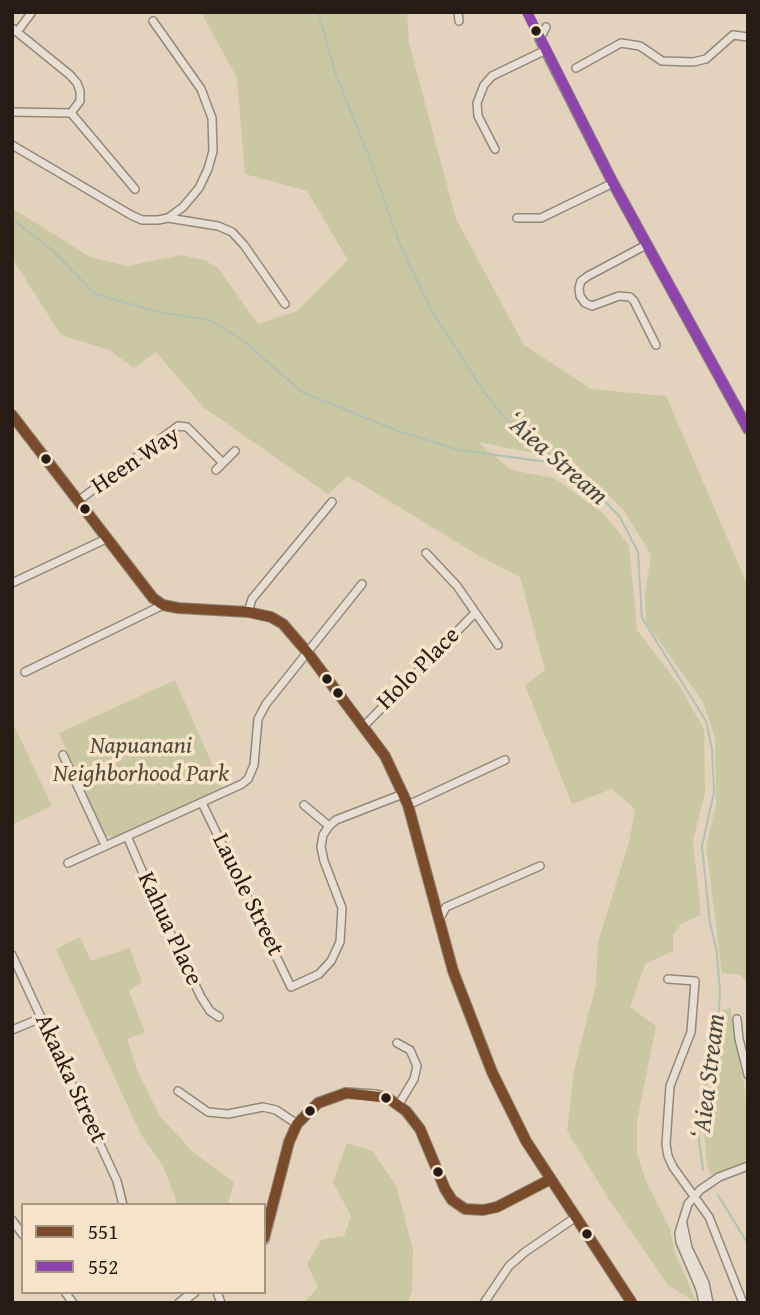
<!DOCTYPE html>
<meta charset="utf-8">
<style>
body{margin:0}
#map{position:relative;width:760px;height:1315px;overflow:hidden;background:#e3d3bc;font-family:"Gentium Book Plus",serif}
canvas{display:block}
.frame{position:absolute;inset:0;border:14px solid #261b15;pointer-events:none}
.legend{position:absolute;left:21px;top:1203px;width:245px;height:91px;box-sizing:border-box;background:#f8e4c8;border:2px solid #a49480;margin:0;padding:9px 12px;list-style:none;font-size:21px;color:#261b15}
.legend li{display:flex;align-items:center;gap:14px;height:35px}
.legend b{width:35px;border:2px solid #a49480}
</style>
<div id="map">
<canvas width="760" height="1315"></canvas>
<div class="frame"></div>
<ul class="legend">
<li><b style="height:9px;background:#7a4b2a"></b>551</li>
<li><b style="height:9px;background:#8e44ad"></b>552</li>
</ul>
</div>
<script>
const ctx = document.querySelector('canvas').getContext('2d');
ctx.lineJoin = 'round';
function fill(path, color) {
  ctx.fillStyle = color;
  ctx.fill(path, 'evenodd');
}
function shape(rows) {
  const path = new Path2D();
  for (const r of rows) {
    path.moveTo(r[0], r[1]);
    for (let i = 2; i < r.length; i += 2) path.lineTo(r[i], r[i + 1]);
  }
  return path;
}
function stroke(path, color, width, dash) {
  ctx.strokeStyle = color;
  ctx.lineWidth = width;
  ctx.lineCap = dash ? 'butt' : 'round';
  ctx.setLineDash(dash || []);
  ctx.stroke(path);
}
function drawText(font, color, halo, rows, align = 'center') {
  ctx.font = font + ' "Gentium Book Plus",serif';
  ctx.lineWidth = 7;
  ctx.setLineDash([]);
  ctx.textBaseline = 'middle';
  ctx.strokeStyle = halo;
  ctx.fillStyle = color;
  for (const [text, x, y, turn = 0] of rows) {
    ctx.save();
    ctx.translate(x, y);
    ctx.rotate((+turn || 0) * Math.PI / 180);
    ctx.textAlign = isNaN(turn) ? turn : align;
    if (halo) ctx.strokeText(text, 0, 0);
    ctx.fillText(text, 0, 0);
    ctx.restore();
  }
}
fill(shape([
 [201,12,407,12,409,43,456,219,524,345,591,389,666,396,748,586,748,983,740,975,722,973,706,847,716,804,715,738,703,702,646,623,645,593,651,555,623,509,567,456,528,452,478,442,511,470,554,478,604,514,629,545,637,630,679,685,704,729,705,792,693,841,701,915,681,924,673,935,673,951,645,964,630,1007,656,1026,637,1121,637,1154,646,1181,670,1229,675,1253,697,1303,668,1285,608,1198,567,1131,574,1070,596,985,598,942,629,842,635,809,612,789,572,804,525,685,545,670,520,577,481,557,348,476,328,494,203,407,156,352,134,368,109,350,61,335,12,258,12,208,90,257,127,266,182,255,204,260,218,268,258,324,297,311,348,260,307,191,245,174,237,78],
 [175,680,223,789,114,838,104,835,59,733],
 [12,721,52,806,12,825],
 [80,937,91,961,130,948,142,982,129,991,145,1032,127,1039,137,1070,159,1115,194,1153,234,1182,228,1205,178,1205,163,1166,140,1133,56,949],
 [731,1008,734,1038,744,1083,748,1116,748,1160,711,1175,707,1165,704,1131,709,1090,718,1059,721,1011],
 [347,1143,372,1151,396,1185,413,1249,412,1290,408,1303,304,1303,318,1287,307,1264,321,1240,344,1236,351,1216,333,1182]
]), '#cac8a2');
stroke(shape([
 [318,12,336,75,368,154,400,245,432,311,484,392,502,415,522,434,565,465,591,487,620,517,638,552,642,618,706,721,712,749,714,792,702,846,710,923,717,953,720,993,716,1052,703,1093,698,1132,703,1170],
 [12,219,51,249,95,294,159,312,210,320,245,342,302,392,398,431,459,450,562,464],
 [718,1195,748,1244]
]), '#b1c1b2', 2);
const minor = shape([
 [458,12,459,21],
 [527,12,540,39],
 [12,28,70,75,77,83,80,91,80,101,71,113,12,112],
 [17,32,32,12],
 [540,39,546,27],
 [576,68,621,43,640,46,662,61,693,62,706,59,733,35,748,37],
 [71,113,135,189],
 [12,145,131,215,142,220,158,220,168,218,183,207,199,188,208,169,213,151,212,118,201,89,153,21],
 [495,149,478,116,477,103,484,85,492,76,546,50],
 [168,218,218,226,232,232,244,245,285,304],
 [517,218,541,218,613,183],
 [648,244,588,276,581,281,579,288,580,296,585,303,592,306,619,296,630,297,634,301,656,345],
 [216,470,235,451],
 [78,501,178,426,187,427,223,463],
 [426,553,457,586,498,645],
 [12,583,106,539],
 [248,612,252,599,332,502],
 [25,672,163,605],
 [364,726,475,613],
 [63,755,105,845],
 [202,803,291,987,319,974,331,961,340,942,342,908,324,861,321,847,323,835,329,826,336,820,403,794],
 [304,805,329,826],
 [408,805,505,760],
 [127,836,155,901,201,997,210,1011,219,1017],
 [68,863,242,784,248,779,254,765,258,719,266,704,362,584],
 [438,918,441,916,446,907,540,866],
 [12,955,117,1181,123,1205],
 [668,979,695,981,691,1032,670,1086,666,1144,668,1156,673,1167,709,1217,743,1303],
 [737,1019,739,1039,748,1075],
 [12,1030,41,1018],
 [397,1043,410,1050,417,1066,414,1079,399,1104],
 [178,1091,208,1112,228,1114,263,1107,276,1110,297,1124],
 [12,1220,23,1235],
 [683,1224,688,1248,705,1283,709,1303],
 [65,1292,73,1303],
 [217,1292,221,1303],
 [484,1303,509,1266,525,1252,576,1217],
 [703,1303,700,1289,680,1242,679,1233,683,1220,688,1204,700,1190,719,1177,748,1166]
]);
const tertiary = shape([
 [540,39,613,183,748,429],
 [12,415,153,598,163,605,178,608,248,612,271,617,283,624,308,653,385,756,408,805,453,971,492,1072,526,1141,632,1303],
 [264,1239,289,1142,297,1124,318,1103,346,1093,376,1095,388,1098,406,1111,420,1129,445,1189,452,1200,465,1209,483,1210,497,1207,551,1179],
 [180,1303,194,1292]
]);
stroke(minor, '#92887a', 10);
stroke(tertiary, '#92887a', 12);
stroke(minor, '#e7dfd4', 7);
stroke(tertiary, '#e7dfd4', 9);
stroke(shape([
 [12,415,153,598,163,605,178,608,248,612,271,617,283,624,308,653,385,756,408,805,453,971,492,1072,526,1141,632,1303],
 [264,1238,289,1142,297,1124,318,1103,346,1093,388,1098,406,1111,420,1129,445,1189,452,1200,465,1209,483,1210,497,1207,551,1179]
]), '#7a4b2a', 10);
stroke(shape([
 [527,12,613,183,748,429]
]), '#8e44ad', 10);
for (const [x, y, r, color] of [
 [536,31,6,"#261b15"],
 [46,459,6,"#261b15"],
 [85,509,6,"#261b15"],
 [327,679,6,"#261b15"],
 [338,693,6,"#261b15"],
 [386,1098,6,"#261b15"],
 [310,1111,6,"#261b15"],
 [438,1172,6,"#261b15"],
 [587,1234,6,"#261b15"]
]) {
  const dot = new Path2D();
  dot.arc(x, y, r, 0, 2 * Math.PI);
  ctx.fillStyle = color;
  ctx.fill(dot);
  stroke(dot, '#f8e4c8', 2.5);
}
drawText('24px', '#261b15', '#f8e4c8', [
 ["Heen Way",136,461,-34],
 ["Holo Place",419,669,-45],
 ["Lauole Street",247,895,64],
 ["Kahua Place",169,929,65],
 ["Akaaka Street",70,1079,65]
]);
drawText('italic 24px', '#514c39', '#f8e4c8', [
 ["Napuanani",141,747],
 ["Neighborhood Park",141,775]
]);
drawText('italic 26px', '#494a43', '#f8e4c8', [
 ["ʻAiea Stream",556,460,41],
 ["ʻAiea Stream",710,1076,-83]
]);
</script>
